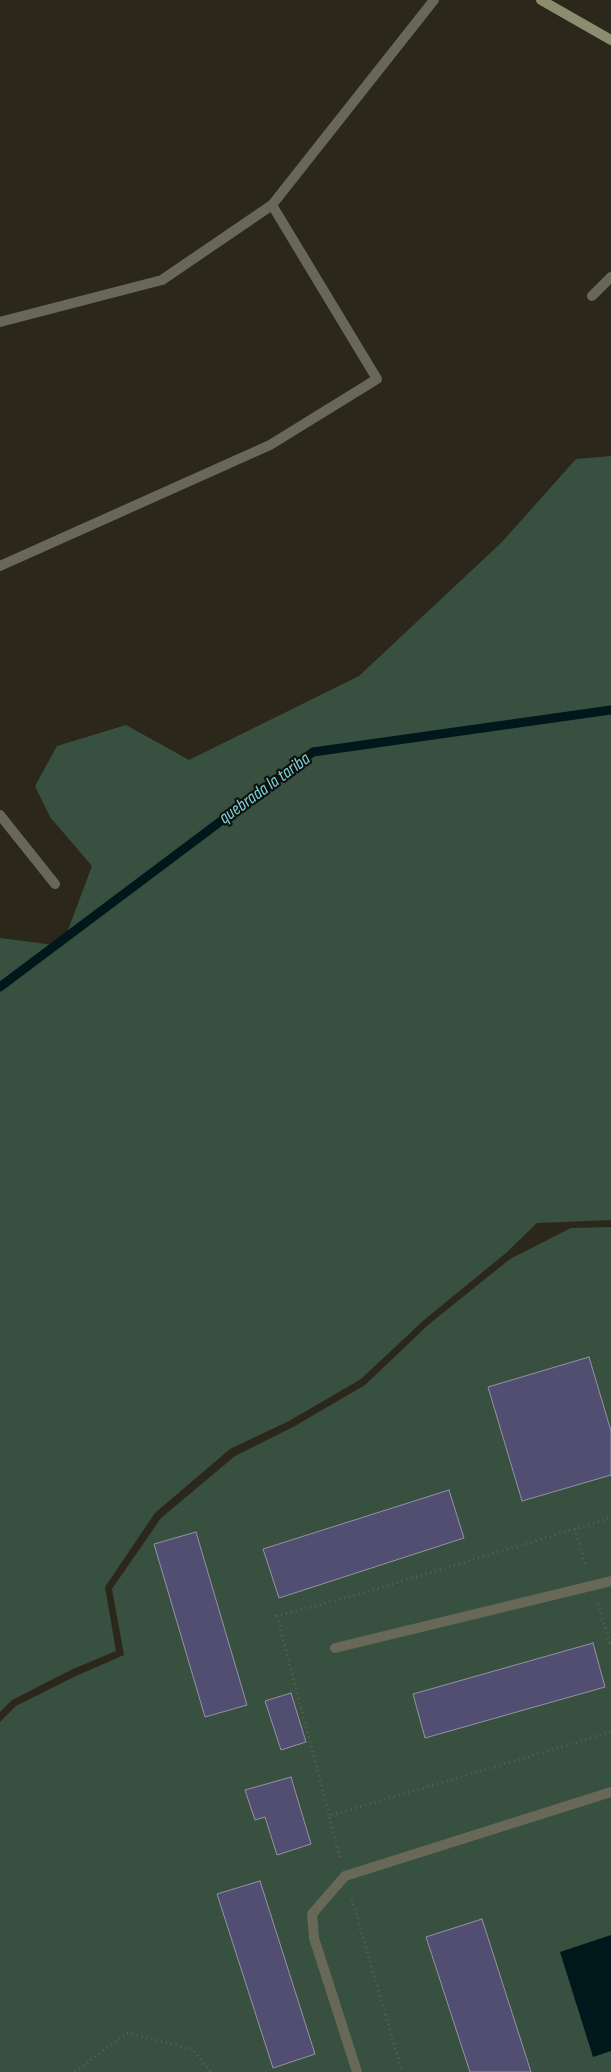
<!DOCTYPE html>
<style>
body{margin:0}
canvas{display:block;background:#2b271a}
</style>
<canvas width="611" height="2072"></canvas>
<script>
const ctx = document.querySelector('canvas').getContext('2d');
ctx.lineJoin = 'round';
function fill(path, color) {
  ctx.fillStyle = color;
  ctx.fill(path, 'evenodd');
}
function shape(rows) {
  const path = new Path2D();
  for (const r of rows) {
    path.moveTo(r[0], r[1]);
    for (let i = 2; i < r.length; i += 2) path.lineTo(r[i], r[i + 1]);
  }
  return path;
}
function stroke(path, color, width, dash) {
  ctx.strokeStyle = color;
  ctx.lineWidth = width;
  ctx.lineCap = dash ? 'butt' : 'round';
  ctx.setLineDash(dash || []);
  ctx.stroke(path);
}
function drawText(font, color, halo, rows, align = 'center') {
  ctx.font = font + ' "Sofia Sans Condensed",sans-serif';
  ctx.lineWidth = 4.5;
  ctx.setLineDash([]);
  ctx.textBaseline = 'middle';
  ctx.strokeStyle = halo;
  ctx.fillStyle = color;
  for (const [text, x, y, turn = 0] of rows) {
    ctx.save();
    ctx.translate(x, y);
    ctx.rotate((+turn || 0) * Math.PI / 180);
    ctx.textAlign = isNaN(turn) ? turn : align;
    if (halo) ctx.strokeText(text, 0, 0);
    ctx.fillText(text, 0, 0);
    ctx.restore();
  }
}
fill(shape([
 [611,456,611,1220,537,1223,506,1253,424,1320,361,1379,289,1421,230,1449,155,1513,105,1587,116,1651,73,1669,12,1700,0,1712,0,938,62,946,92,866,50,817,35,786,57,746,126,725,189,760,359,676,502,542,576,459],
 [611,1227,611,2072,0,2072,0,1722,16,1706,76,1676,124,1655,112,1589,161,1518,235,1456,293,1427,365,1385,428,1325,510,1259,571,1228]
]), '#38503f');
fill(shape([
 [611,1935,611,2051,593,2057,560,1952]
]), '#00181b');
stroke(shape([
 [0,987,313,752,611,710]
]), '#00181b', 9);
const building = shape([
 [589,1357,611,1431,611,1475,522,1501,488,1387,589,1357],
 [449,1490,464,1538,279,1598,263,1549,449,1490],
 [196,1532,247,1705,205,1717,154,1544,196,1532],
 [593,1643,605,1687,425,1738,413,1694,593,1643],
 [291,1693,306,1742,281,1750,265,1701,291,1693],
 [291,1777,311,1844,277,1855,265,1817,255,1820,245,1790,291,1777],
 [260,1881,315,2054,273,2068,217,1894,260,1881],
 [482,1919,531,2072,470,2072,426,1937,482,1919]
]);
fill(building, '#524e72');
stroke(building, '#9493a3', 1);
stroke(shape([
 [575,1529,586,1567],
 [598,1604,611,1647],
 [329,1815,277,1616,366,1592,611,1518],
 [340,1857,329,1816,611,1732],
 [352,1899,402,2072],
 [75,2072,127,2033,192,2049,211,2072]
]), '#615e52', 3, [1, 4]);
stroke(shape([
 [592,296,611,277],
 [0,322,162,280,272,205,434,0],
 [0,566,270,445,377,379,272,205],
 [0,815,55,884],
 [335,1648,611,1581],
 [357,2072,314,1938,312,1914,345,1876,611,1792]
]), '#676857', 10);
stroke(shape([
 [541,0,611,40]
]), '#8b8d71', 10);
drawText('italic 18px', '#78d5df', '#12100a', [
 ["quebrada la tariba",265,789,-36]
]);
</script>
